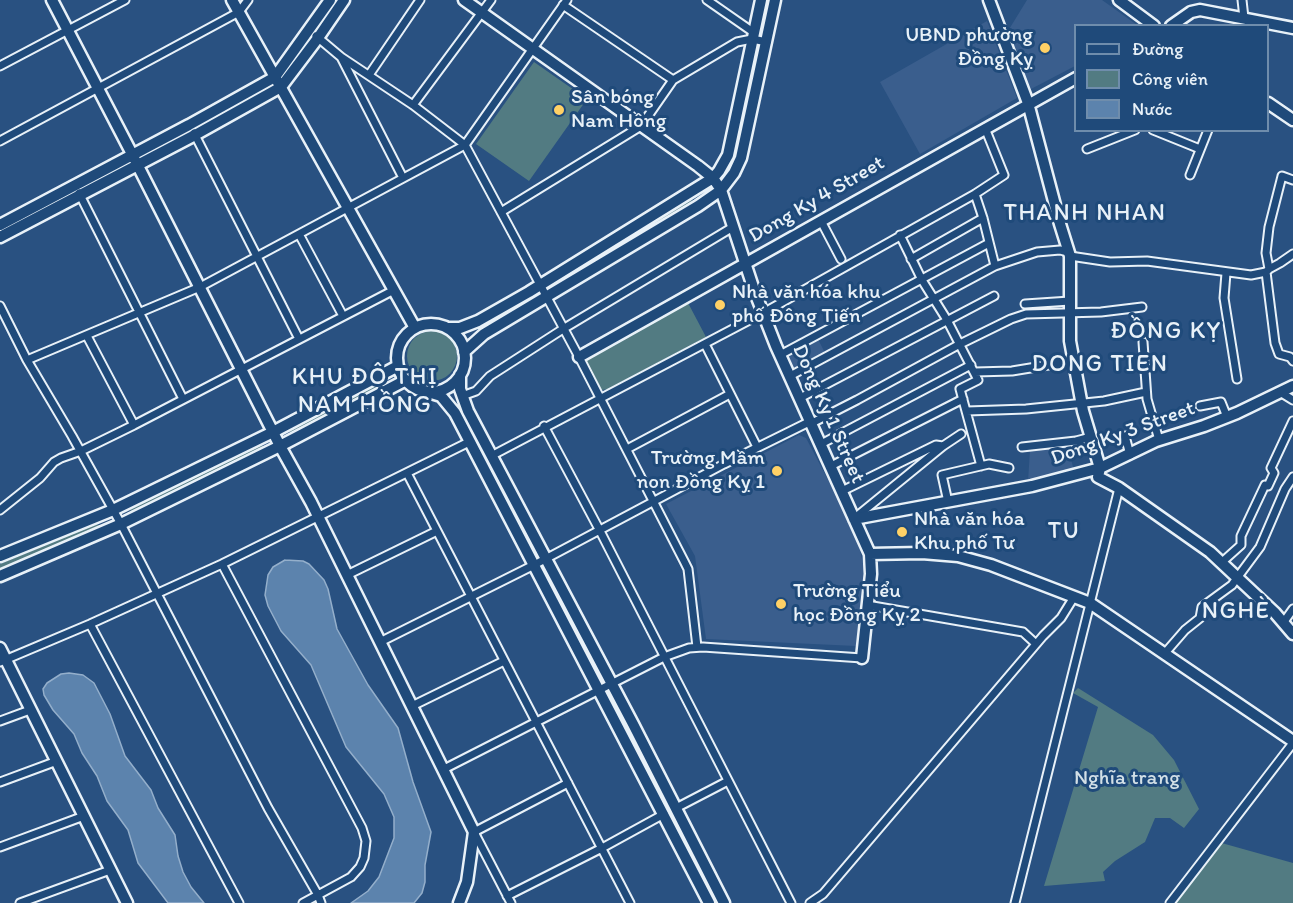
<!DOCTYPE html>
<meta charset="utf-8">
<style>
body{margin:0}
#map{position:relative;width:1293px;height:903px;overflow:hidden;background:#295181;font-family:Itim,sans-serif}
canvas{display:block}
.legend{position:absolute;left:1074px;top:24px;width:195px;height:108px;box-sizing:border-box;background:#1f4a7a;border:2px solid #6f8dac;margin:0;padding:8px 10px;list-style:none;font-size:18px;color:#e8f1f8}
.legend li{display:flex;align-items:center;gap:12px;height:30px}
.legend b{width:30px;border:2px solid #6f8dac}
</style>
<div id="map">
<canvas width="1293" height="903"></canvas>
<ul class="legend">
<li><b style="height:8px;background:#1f4a7a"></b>Đường</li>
<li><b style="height:16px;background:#527b82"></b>Công viên</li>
<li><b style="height:16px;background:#5c83ad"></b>Nước</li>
</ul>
</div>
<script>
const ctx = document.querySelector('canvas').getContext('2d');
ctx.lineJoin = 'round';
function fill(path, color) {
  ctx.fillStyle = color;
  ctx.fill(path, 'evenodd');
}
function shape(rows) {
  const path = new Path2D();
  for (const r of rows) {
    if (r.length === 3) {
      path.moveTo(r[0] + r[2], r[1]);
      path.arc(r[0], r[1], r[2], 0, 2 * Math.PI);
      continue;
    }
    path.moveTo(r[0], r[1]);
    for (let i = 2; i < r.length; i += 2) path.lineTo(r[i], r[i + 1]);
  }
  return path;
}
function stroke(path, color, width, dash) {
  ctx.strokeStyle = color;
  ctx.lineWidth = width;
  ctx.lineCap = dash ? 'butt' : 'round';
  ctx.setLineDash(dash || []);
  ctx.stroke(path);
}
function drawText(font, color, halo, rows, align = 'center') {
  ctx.font = font + ' Itim,sans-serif';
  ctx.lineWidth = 6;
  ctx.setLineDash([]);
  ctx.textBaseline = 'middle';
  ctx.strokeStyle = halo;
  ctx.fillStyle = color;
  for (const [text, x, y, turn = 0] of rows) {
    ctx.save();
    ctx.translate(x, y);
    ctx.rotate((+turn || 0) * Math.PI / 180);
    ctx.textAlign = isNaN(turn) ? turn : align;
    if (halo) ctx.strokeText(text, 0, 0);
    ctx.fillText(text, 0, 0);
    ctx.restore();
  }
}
fill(shape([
 [1027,0,1102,0,1137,25,1076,26,1075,66,1031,89,1008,31],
 [987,21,1017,98,920,154,880,82],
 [817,337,826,355,794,372,785,353],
 [799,435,806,438,856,533,864,568,856,646,706,639,695,556,666,504],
 [1067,443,1074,471,1028,482,1030,450]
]), '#3a5e8d');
fill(shape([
 [534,62,587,99,529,181,476,144],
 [689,199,692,200,690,204,561,281,556,281],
 [687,301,706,337,608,389,602,390,599,388,587,363,587,358],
 [432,356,25],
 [378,382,381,383,381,388,293,433,290,432,290,429],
 [459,409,462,410,533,547,530,547],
 [260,444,263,446,264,449,130,513,131,508],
 [96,524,99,525,100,528,0,570,0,564],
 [548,578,550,579,599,671,598,674,596,674,547,579],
 [1078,688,1153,735,1174,760,1199,809,1184,828,1170,818,1155,818,1145,842,1115,861,1103,872,1105,881,1044,886,1098,707,1073,693],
 [615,703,616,705,720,903,716,903,613,706],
 [1218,842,1293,863,1293,903,1170,903]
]), '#527b82');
const water = shape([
 [285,560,303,561,309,564,324,580,328,589,337,629,368,685,398,728,413,782,431,832,425,865,425,882,422,893,414,903,351,903,368,891,379,877,394,838,394,817,384,794,346,747,311,665,281,631,268,606,265,595,268,575,273,567,285,560],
 [69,673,83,675,94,683,110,714,125,756,151,790,158,808,175,835,178,856,183,872,191,887,204,903,168,903,138,863,128,830,107,801,97,776,82,753,74,734,53,710,44,695,43,689,47,683,61,674,69,673]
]);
fill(water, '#5c83ad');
stroke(water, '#94afcb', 1.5);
const street = shape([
 [707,0,753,32],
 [1242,0,1244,18],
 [563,5,673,80],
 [316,36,341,57,413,105,465,145,579,357,684,561,688,569,697,647],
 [341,57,403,178],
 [0,66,125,0],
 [369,75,420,0],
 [413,105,491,0],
 [1153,130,1200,149],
 [194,133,299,339],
 [0,141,239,12,248,0],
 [1087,149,1135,130],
 [1190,175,1208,130],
 [1293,180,1282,176,1269,227,1266,253,1269,269,1266,272,1275,343,1279,354,1290,357,1293,361],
 [79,193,183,399],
 [975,194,983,218,995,266],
 [501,212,641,126,673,80,737,42,752,39,767,42],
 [821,221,841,259],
 [299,234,343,316],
 [900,235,922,280,947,320,978,380,960,389,981,466],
 [1070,256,1110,262,1147,261,1251,275,1266,272],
 [911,259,983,218],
 [1269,269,1280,263,1293,254],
 [1226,273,1224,298,1237,379],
 [1025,304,1070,301],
 [0,306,27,360,72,436,121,524,268,808,318,895,321,903],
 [87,336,134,425],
 [1143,342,1147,399,1159,440],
 [705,344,757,447],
 [780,355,989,243],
 [27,360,200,287,465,145,567,0],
 [975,372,1012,371,1073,361],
 [790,376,995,266,1037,252,1060,250,1068,252],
 [1280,392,1293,400],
 [462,396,476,391,490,376,563,329,733,227],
 [800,398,994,296],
 [1200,406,1221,402,1227,417],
 [967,411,1026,409,1104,401,1146,392],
 [812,423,857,400,960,344,1011,319,1026,314,1101,312,1142,307],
 [544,426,600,531,791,903],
 [1125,436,1130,455],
 [821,444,971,365],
 [1022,447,1076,441,1091,437],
 [627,449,730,394],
 [493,455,763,313,975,194,1004,175,985,128],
 [831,466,963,399],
 [407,473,630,903],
 [842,491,936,445,943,446],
 [948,502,942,475,989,464,1009,468],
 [0,510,40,478,54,462,61,458,81,451,134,425,394,290],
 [856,517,943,446,961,434],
 [1221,563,1241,545,1241,536,1265,485,1268,486,1274,473,1271,468,1293,421],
 [222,564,362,828,366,841,364,858,360,867,351,877,303,903],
 [347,575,437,531],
 [867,605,1023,632,1036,644],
 [1283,623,1293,609],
 [90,624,239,903],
 [380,642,534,565,724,464,811,421],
 [1165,653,1185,630,1200,618,1202,607,1232,585,1237,578,1260,547,1285,489,1293,477],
 [0,662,90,624,222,564,469,442],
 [412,706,504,661],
 [0,721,30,710],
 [444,769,664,657,689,648,703,647,862,658],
 [0,782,57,761],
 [676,808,728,781],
 [0,847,84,816],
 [507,896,602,848,664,814],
 [20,903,110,870],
 [511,903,474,832,568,783],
 [810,903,823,894,1043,636,1061,618,1074,597],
 [1015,903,1119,488],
 [1170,903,1293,743]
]);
const secondary = shape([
 [52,0,132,154,280,446,311,502,474,832,467,882,459,903],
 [232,0,415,328],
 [464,0,698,166,713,178,721,190,754,290,776,346,870,554,871,574,862,658],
 [989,0,1028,103,1060,224,1070,256,1070,341,1083,411,1100,468,1098,477,1119,488,1210,552,1275,613,1293,634],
 [1171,26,1191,12,1200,10,1293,28],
 [0,225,189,125,275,77,330,0],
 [0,237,195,135,281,87,318,38,344,0],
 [431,358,34],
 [447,328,460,328,478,321,529,292,713,178,719,171,728,155,761,0],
 [464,352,484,334,698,206,721,190,734,173,741,158,775,0],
 [579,357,1076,78],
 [460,375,460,389,468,411,633,724,724,903],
 [425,391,441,396,455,413,709,903],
 [854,519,1032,486,1100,468,1156,441,1204,426,1237,413,1293,386],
 [870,554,922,553,958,556,991,565,1090,603,1293,741],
 [0,556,113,510,273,432,398,366],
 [0,576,121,524,280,446,406,380],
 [0,648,127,903]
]);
const primary = shape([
 [1119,0,1154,26],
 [1268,103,1293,120]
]);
stroke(street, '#e8f1f8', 11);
stroke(secondary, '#e8f1f8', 15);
stroke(primary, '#e8f1f8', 15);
stroke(street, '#1f4a7a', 7);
stroke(secondary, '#1f4a7a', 10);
stroke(primary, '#1f4a7a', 10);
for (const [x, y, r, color] of [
 [1045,48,6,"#ffd166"],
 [559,110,6,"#ffd166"],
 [720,305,6,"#ffd166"],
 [777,471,6,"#ffd166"],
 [902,532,6,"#ffd166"],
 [781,604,6,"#ffd166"]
]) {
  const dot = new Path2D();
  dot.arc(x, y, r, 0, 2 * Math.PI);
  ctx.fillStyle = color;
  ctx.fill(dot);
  stroke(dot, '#1f4a7a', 2);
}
drawText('21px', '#e8f1f8', '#1f4a7a', [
 ["UBND phường",1033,36,"right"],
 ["Đồng Kỵ",1033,60,"right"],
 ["Sân bóng",571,98],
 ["Nam Hồng",571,122],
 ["Nhà văn hóa khu",732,293],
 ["phố Đông Tiến",732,317],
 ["Trường Mầm",765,459,"right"],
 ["non Đồng Kỵ 1",765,483,"right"],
 ["Nhà văn hóa",914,520],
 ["Khu phố Tư",914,544],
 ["Trường Tiểu",793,592],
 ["học Đồng Kỵ 2",793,616]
], 'left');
drawText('21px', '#e8f1f8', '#1f4a7a', [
 ["Dong Ky 4 Street",817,200,-30],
 ["Dong Ky 1 Street",828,414,66],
 ["Dong Ky 3 Street",1123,434,-20]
]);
drawText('21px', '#d2dfe6', '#1f4a7a', [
 ["Nghĩa trang",1127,779]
]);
ctx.letterSpacing = '1.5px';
drawText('24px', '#e8f1f8', '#1f4a7a', [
 ["THANH NHAN",1085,214],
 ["ĐỒNG KỴ",1166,332],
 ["DONG TIEN",1100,365],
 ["KHU ĐÔ THỊ",365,378],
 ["NAM HỒNG",365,406],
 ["TU",1064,532],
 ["NGHÈ",1236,612]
]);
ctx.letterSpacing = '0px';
</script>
